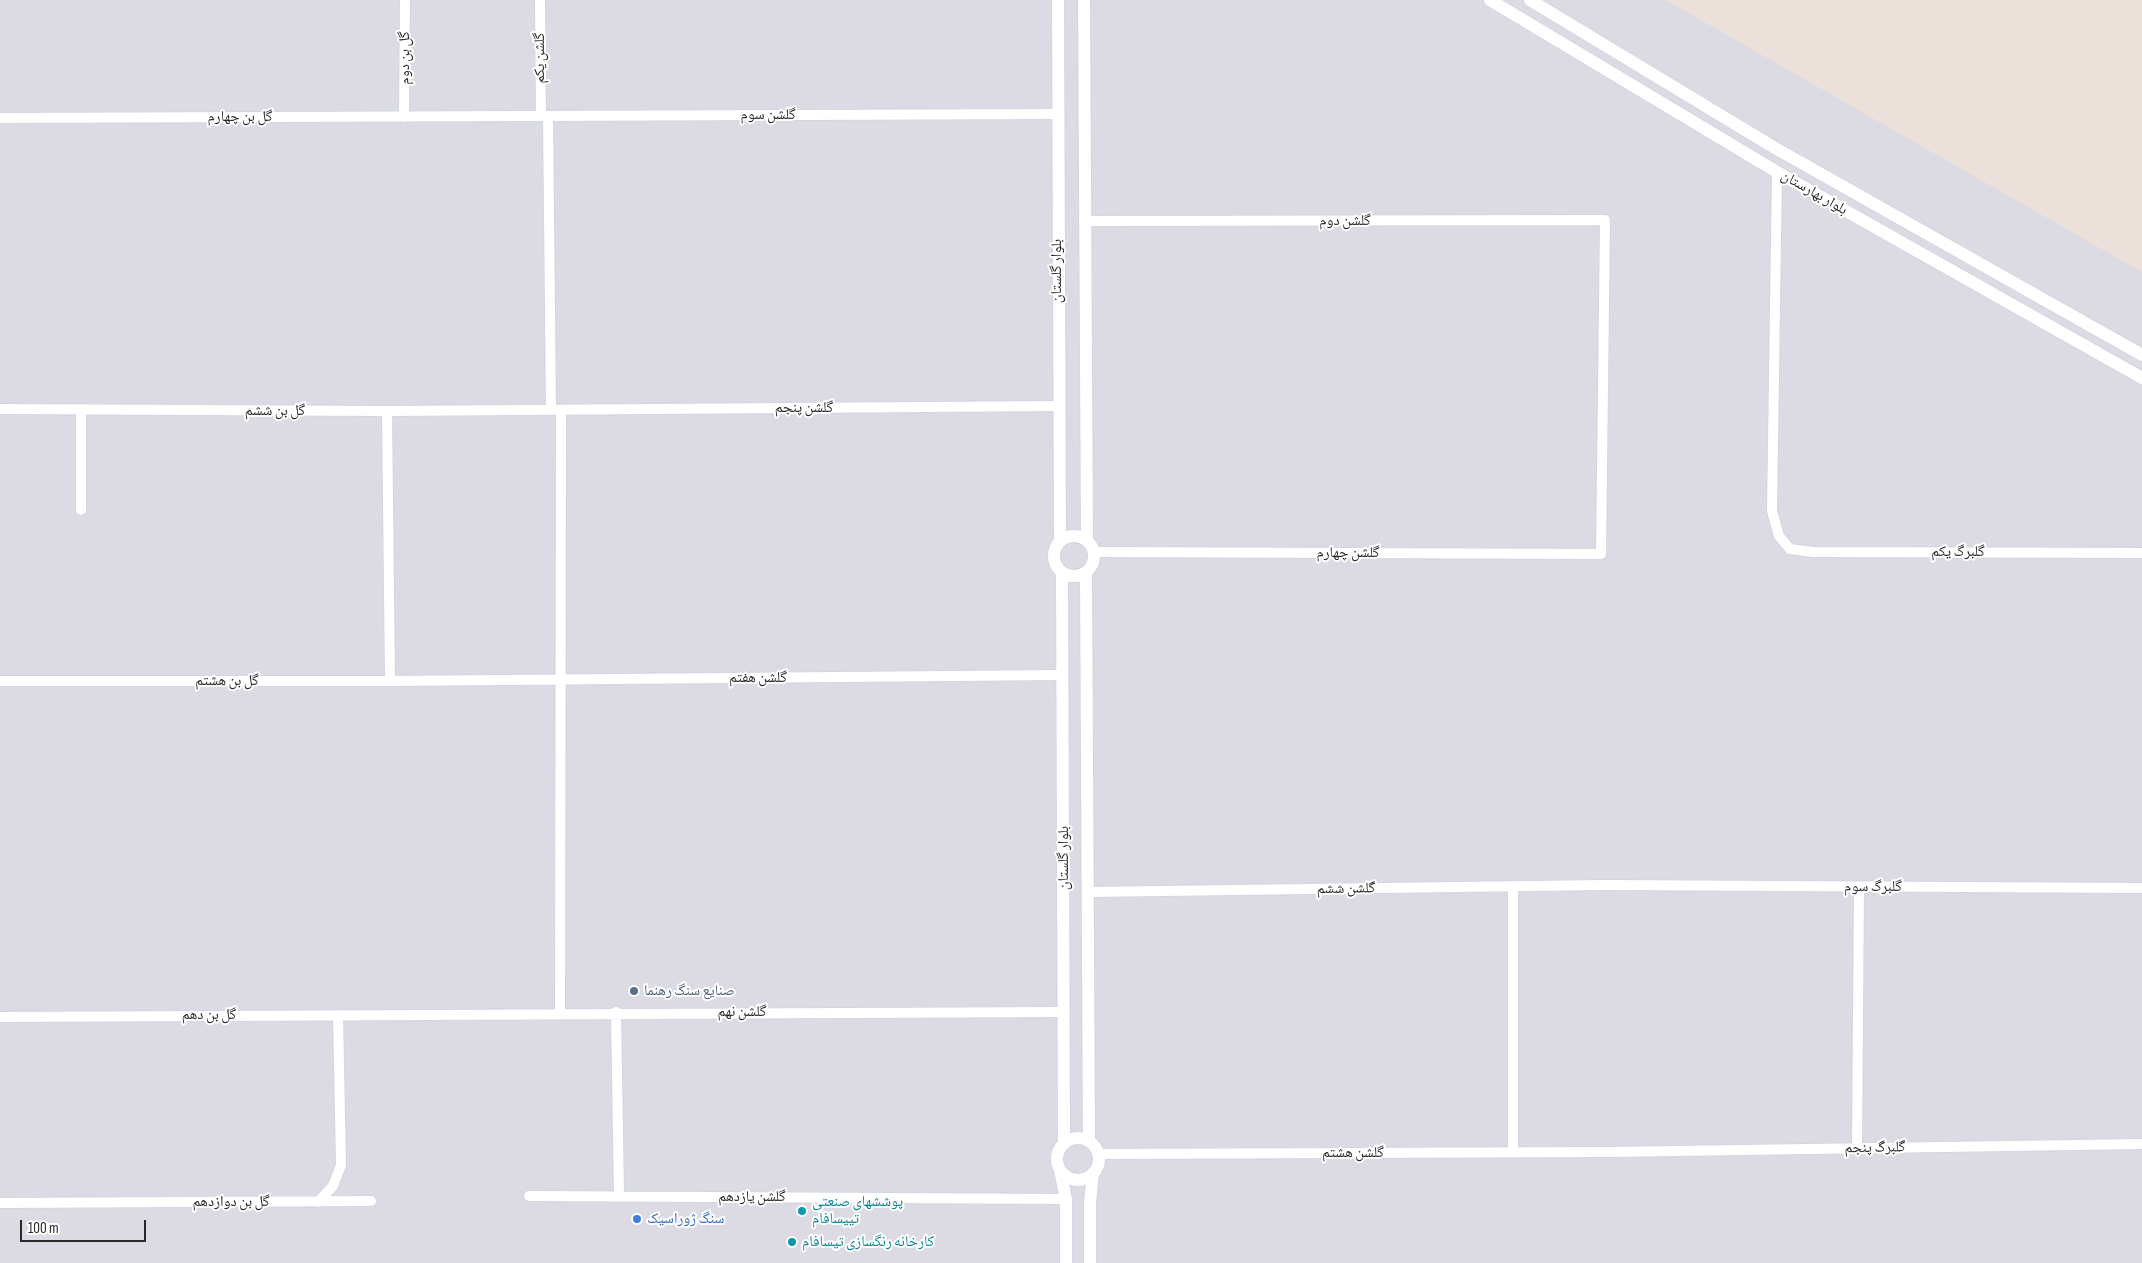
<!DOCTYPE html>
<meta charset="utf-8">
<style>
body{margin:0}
#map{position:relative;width:2142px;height:1263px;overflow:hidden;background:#ece1da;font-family:"Sofia Sans Condensed",sans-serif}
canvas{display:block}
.scale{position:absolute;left:20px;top:1220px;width:126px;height:22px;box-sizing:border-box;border:2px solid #292929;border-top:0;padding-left:6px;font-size:15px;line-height:18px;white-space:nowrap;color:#292929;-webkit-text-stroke:4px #fff;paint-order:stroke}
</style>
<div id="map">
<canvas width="2142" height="1263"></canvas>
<div class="scale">100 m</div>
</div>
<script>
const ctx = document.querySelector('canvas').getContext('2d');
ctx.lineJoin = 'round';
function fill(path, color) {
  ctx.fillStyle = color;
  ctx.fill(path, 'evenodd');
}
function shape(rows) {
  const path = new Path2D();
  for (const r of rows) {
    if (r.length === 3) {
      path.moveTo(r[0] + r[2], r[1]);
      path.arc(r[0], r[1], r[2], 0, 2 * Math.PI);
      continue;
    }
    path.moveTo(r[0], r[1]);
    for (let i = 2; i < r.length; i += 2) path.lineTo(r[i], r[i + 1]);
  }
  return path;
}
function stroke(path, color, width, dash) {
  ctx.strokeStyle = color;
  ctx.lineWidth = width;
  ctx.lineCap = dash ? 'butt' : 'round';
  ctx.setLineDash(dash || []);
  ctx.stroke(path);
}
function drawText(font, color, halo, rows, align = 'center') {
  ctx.font = font + ' "Sofia Sans Condensed","Noto Naskh Arabic",sans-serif';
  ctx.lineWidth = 4;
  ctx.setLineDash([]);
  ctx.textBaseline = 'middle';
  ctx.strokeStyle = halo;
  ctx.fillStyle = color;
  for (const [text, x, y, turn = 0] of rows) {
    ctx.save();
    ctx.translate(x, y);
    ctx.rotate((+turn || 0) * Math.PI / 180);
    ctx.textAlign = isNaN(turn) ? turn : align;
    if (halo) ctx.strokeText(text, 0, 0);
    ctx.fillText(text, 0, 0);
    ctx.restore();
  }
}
fill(shape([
 [0,0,1666,0,2142,272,2142,1263,0,1263]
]), '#dcdbe4');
const minor = shape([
 [540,0,541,116],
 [548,116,551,410],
 [404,117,405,0],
 [0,118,1057,114],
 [1777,172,1772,511,1779,536,1790,549,1813,552,2142,553],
 [1084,221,1605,220,1601,554,1094,552],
 [0,409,387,411,1058,406],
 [81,410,81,510],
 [387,411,390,681],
 [0,681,390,681,1063,675],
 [1513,887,1513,1152],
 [1088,892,1604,885,2142,888],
 [560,1012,561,410],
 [616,1012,619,1196],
 [0,1017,1064,1012],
 [1857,1148,1859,887],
 [1098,1154,1608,1152,2142,1144],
 [529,1196,1066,1199],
 [318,1202,333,1186,341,1165,338,1015],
 [0,1203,371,1201]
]);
const tertiary = shape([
 [1058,0,1060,541],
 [1084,0,1087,540],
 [1490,0,1777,172,2142,378],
 [1530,0,1775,148,2142,355],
 [1074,556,20],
 [1062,573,1064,1144],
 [1086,573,1089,1141],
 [1078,1159,21],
 [1060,1170,1066,1199,1066,1263],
 [1090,1263,1090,1203,1093,1173]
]);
stroke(minor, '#cfd7e3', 12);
stroke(tertiary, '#cfd7e3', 14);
stroke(minor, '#fff', 10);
stroke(tertiary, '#fff', 12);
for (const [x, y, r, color] of [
 [634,991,5,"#5c6f8a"],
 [802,1211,5,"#0f9aa8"],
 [637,1219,5,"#3f7fe0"],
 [792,1242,5,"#0f9aa8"]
]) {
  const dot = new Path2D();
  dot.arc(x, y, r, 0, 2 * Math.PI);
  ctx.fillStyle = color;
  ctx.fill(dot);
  stroke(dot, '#fff', 2);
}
drawText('15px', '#292929', '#fff', [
 ["گل بن دوم",405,58,-90],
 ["گلشن یکم",540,58,-90],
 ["گلشن سوم",768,115],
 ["گل بن چهارم",240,117],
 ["بلوار بهارستان",1814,193,30],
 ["گلشن دوم",1345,221],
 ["بلوار گلستان",1057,271,-90],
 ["گلشن پنجم",804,408],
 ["گل بن ششم",275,411],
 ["گلبرگ یکم",1958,552],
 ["گلشن چهارم",1348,553],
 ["گلشن هفتم",758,678],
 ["گل بن هشتم",227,681],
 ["بلوار گلستان",1064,858,-90],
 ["گلبرگ سوم",1873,887],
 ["گلشن ششم",1346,889,-1],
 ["گلشن نهم",742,1012],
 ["گل بن دهم",209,1015],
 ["گلبرگ پنجم",1875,1148,-1],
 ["گلشن هشتم",1353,1153],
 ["گلشن یازدهم",752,1197],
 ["گل بن دوازدهم",231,1202]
]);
drawText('15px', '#4e5e75', '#fff', [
 ["صنایع سنگ رهنما",644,991]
], 'left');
drawText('15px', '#0d838f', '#fff', [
 ["پوششهای صنعتی",812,1202],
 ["تییسافام",812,1219],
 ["کارخانه رنگسازی تیسافام",802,1242]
], 'left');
drawText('15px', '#366cbe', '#fff', [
 ["سنگ ژوراسیک",647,1219]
], 'left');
</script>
